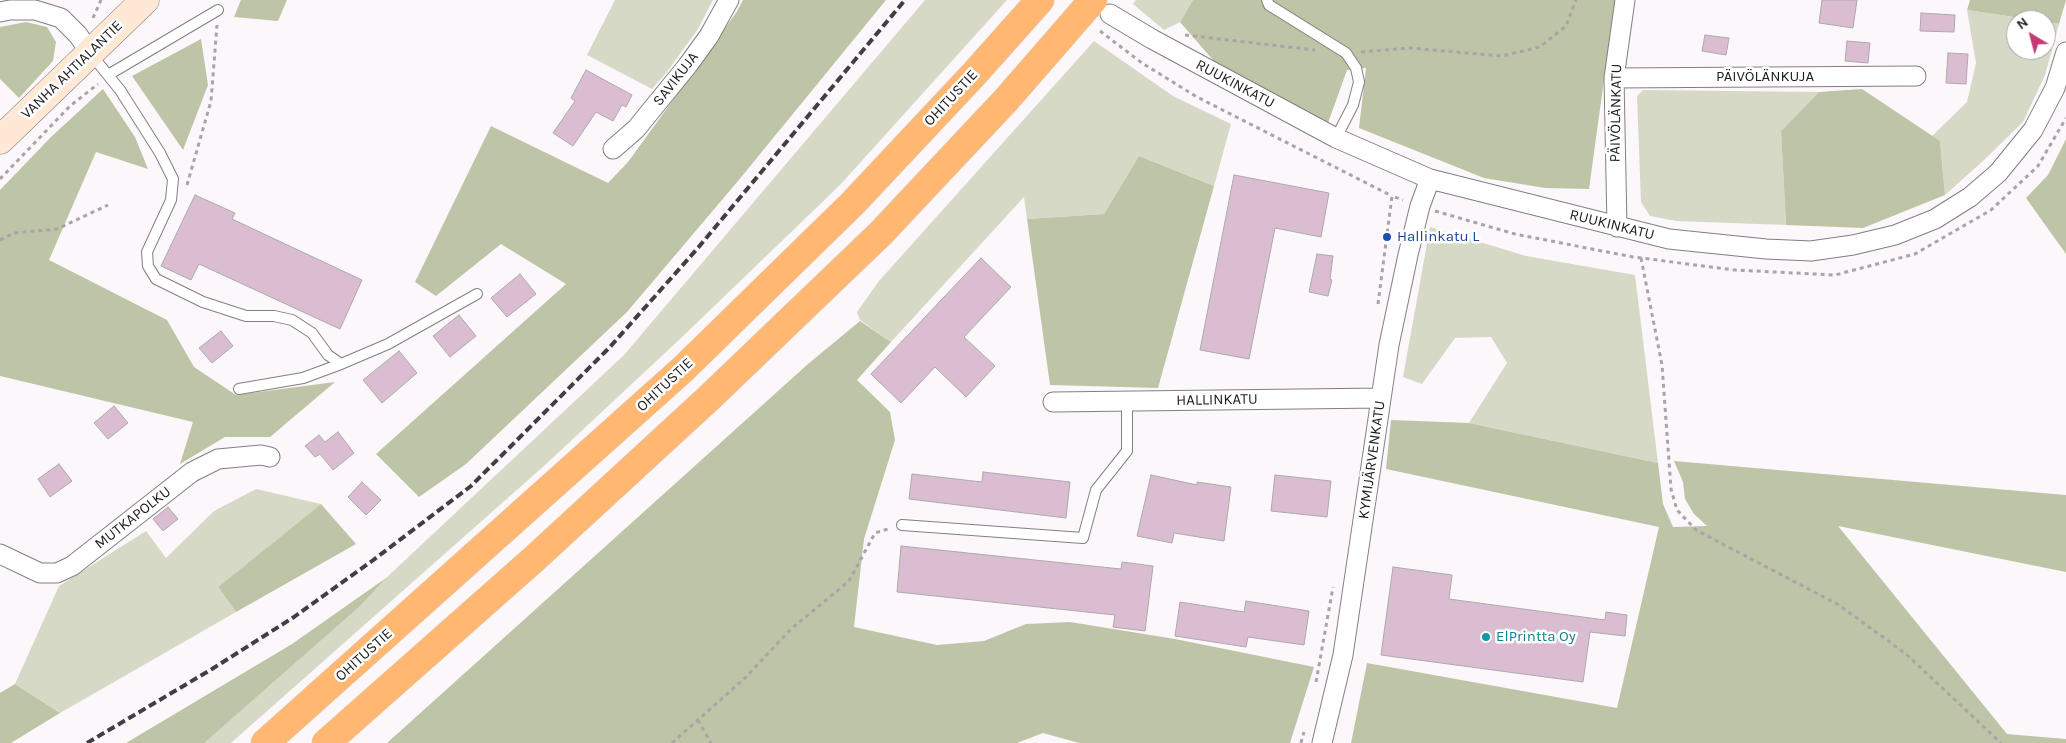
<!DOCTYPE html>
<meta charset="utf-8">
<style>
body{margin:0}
#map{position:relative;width:2066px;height:743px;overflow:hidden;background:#fcf7fb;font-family:Karla,sans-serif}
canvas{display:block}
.north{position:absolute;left:2006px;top:10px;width:50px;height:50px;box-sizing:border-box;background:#fff;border:1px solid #a5a4a5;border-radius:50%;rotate:323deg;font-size:14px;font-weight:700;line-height:20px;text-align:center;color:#1e1c1e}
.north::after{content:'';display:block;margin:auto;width:18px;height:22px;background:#c43a73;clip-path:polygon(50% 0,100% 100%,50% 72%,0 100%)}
</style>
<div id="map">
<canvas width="2066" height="743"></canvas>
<div class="north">N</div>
</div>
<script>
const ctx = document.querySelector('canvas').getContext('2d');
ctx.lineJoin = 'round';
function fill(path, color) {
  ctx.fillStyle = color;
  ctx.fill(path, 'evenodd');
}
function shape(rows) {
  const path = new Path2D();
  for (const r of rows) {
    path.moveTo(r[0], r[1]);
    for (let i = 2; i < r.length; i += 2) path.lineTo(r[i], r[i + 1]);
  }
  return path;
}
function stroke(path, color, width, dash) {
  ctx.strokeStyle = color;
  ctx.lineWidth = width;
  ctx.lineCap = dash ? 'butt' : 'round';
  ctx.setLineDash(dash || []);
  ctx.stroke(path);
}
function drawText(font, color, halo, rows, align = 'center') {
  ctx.font = font + ' Karla,sans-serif';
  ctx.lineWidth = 5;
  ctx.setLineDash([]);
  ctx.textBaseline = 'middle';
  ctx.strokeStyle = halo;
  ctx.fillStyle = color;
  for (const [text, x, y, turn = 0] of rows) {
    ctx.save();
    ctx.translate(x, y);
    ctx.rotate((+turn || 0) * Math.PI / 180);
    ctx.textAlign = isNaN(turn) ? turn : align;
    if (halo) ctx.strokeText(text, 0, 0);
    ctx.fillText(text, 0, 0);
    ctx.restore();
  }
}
fill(shape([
 [615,0,713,0,698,29,667,72,652,89,587,55],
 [925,0,1007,0,840,185,680,339,545,465,231,743,201,743,386,578,624,355],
 [1136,0,1193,0,1180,22,1164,30,1133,4],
 [1967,10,2034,20,2016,20,2016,50,2046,50,2046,22,2059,24,2045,75,2023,122,1984,160,1945,195,1940,141,1932,136,1967,102,1976,63],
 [1094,41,1173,96,1231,124,1214,186,1139,156,1104,214,1027,219,1024,197,891,342,860,320,857,312,879,281],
 [1643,90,1819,92,1781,131,1786,225,1676,221,1650,216,1641,202,1637,96],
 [1430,227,1526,256,1635,275,1658,463,1469,423,1507,363,1491,337,1455,338,1422,384,1403,377],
 [256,489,321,504,218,587,236,612,60,713,15,684,59,586,146,531,166,558,214,511]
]), '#d5d9c6');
fill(shape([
 [241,0,287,0,278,21,234,17],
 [743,0,886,0,738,181,627,312,466,464,419,497,376,454,566,284,501,244,436,296,415,282,491,126,608,183,628,162,736,13],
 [1193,0,1615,0,1589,189,1545,188,1484,178,1359,128,1366,68,1347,70,1328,123,1219,67,1180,22],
 [1970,0,2066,0,2059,24,2046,22,2046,20,2034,20,1967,10],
 [26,22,47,27,56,42,53,61,19,98,0,79,0,27],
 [201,39,208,85,183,150,132,76],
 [103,89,135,137,148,169,96,152,49,260,167,320,194,367,236,395,335,382,270,437,225,437,180,464,193,422,0,376,0,190,51,137],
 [1862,89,1940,141,1945,195,1863,228,1786,225,1781,131,1819,92],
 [2066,139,2066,254,2026,198,2048,175],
 [1139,156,1214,186,1158,388,1050,385,1027,219,1104,214],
 [860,321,891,342,857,380,890,412,895,440,864,539,854,627,937,645,984,641,1026,624,1070,622,1175,639,1314,667,1290,743,1079,743,1043,733,1017,743,387,743,808,364],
 [1391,420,1469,423,1658,463,1663,504,1673,527,1707,526,1694,514,1685,499,1683,482,1674,461,2066,495,2066,572,1838,526,2007,734,2066,739,2066,743,1351,743,1367,663,1617,708,1659,527,1386,469],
 [321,504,356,544,236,612,218,587],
 [386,578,361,605,204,743,126,743,292,644],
 [15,684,60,713,11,743,0,743,0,693]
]), '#bec5a6');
const building = shape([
 [1822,0,1857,0,1853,28,1819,23,1822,0],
 [1921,13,1955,15,1954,32,1920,31,1921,13],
 [1705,35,1729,38,1726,55,1702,51,1705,35],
 [1847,41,1870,43,1868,63,1845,61,1847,41],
 [1948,53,1968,54,1966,84,1946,83,1948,53],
 [586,70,632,95,626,107,622,105,613,121,596,112,573,146,553,133,575,101,571,98,586,70],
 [1234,175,1329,193,1321,237,1275,228,1249,359,1200,350,1234,175],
 [195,195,235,213,232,219,362,280,340,329,199,264,191,280,161,266,195,195],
 [1317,254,1333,256,1330,279,1332,280,1328,296,1309,292,1317,254],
 [981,258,1011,287,964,337,995,366,966,397,935,367,901,403,871,374,981,258],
 [520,274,536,294,507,317,491,298,520,274],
 [459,315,476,336,450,357,433,336,459,315],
 [221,331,233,346,212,363,199,348,221,331],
 [399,351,417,373,382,403,363,380,399,351],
 [114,406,128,423,108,439,94,423,114,406],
 [338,432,354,453,333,470,320,454,315,457,305,446,319,435,325,442,338,432],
 [59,464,72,481,50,497,38,479,59,464],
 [983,472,1070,482,1066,518,909,499,912,474,982,482,983,472],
 [1151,475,1197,485,1197,482,1231,487,1224,541,1174,533,1172,543,1137,536,1151,475],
 [1275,475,1331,481,1327,517,1271,511,1275,475],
 [362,482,381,500,366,515,348,497,362,482],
 [168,507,178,519,163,531,153,519,168,507],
 [901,546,1121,569,1122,562,1153,566,1145,631,1113,627,1115,615,897,592,901,546],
 [1393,567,1452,575,1449,599,1605,620,1606,612,1627,615,1625,636,1590,632,1583,682,1381,655,1393,567],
 [1246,601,1309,611,1304,645,1248,637,1246,647,1175,636,1180,602,1244,612,1246,601]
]);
fill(building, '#dabdd1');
stroke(building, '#ada9ac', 1);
const lane = shape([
 [1267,0,1269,5,1346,53,1356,68,1359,82,1353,105,1336,138],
 [90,53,120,90,160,153,173,179,171,200,147,252,148,266,156,279,203,302,246,316,274,316,292,320,312,333,328,355,341,364,388,344,477,294],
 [108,75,218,10],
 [239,389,303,378,341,364],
 [902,525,1083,538,1096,490,1127,451,1127,401]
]);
const street = shape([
 [0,12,10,10,35,10,61,18,78,35,90,52],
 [1110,14,1152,39,1336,138,1430,179,1669,239,1766,249,1811,251,1853,245,1895,235,1935,219,1970,197,1998,173,2033,130,2055,88,2066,52],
 [1614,78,1916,76],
 [613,149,636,129,688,65,709,36,729,0],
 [1617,227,1614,78,1625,0],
 [1053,402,1381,398],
 [0,554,40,573,57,573,72,566,192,472,218,459,261,455,270,457],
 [1322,743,1343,655,1389,345,1408,255,1420,206,1430,179]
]);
const secondary = shape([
 [0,140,145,0]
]);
const highway = shape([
 [265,743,682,370,853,203,975,73,1040,0],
 [326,743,534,559,710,397,881,233,1006,100,1093,0]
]);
stroke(lane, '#827f82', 12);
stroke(street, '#827f82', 21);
stroke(secondary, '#827f82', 29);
stroke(highway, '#d6d6d6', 29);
stroke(shape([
 [93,18,101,0],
 [1100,31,1142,63,1197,97,1392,196],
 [1185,35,1315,50],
 [1361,52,1410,48,1502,56,1540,47,1566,26,1576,0],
 [0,179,70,106,98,84],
 [187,185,211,101,217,25],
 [1435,211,1515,234,1633,257,1735,270,1835,275,1915,254,1991,210,2038,166,2066,118],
 [0,240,14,233,57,229,108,205],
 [1641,258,1662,365,1671,489,1677,510,1696,530,1839,605,1906,654,2001,743],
 [1378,304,1392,196,1403,200],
 [1316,682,1333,587],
 [698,720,711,743],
 [672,743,745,678,791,629,849,581,875,533,891,528],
 [1301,743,1304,732]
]), '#a8a4a7', 3, [4, 4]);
stroke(lane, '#fff', 10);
stroke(street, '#fff', 19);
stroke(secondary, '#ffe9d5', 28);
stroke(highway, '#ffb772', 28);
stroke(shape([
 [87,743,212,669,294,617,372,561,471,486,609,348,697,249,905,0]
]), '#413f41', 4, [8, 4]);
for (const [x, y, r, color] of [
 [1387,237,5,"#1a4fb4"],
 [1486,637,5,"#0f9aa8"]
]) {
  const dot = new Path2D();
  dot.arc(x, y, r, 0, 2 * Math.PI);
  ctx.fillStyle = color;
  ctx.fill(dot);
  stroke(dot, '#fff', 2);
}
drawText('15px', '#1e1c1e', '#fff', [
 ["VANHA AHTIALANTIE",72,70,-44],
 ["PÄIVÖLÄNKUJA",1765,77],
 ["SAVIKUJA",676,79,-52],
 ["RUUKINKATU",1235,84,28],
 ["OHITUSTIE",951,98,-47],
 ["PÄIVÖLÄNKATU",1616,113,-89],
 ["RUUKINKATU",1612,225,14],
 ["OHITUSTIE",665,385,-43],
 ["HALLINKATU",1217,400,-1],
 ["KYMIJÄRVENKATU",1372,460,-82],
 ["MUTKAPOLKU",133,518,-38],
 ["OHITUSTIE",364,655,-42]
]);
drawText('15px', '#164399', '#fff', [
 ["Hallinkatu L",1397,237]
], 'left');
drawText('15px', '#0d838f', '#fff', [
 ["ElPrintta Oy",1496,637]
], 'left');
</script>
